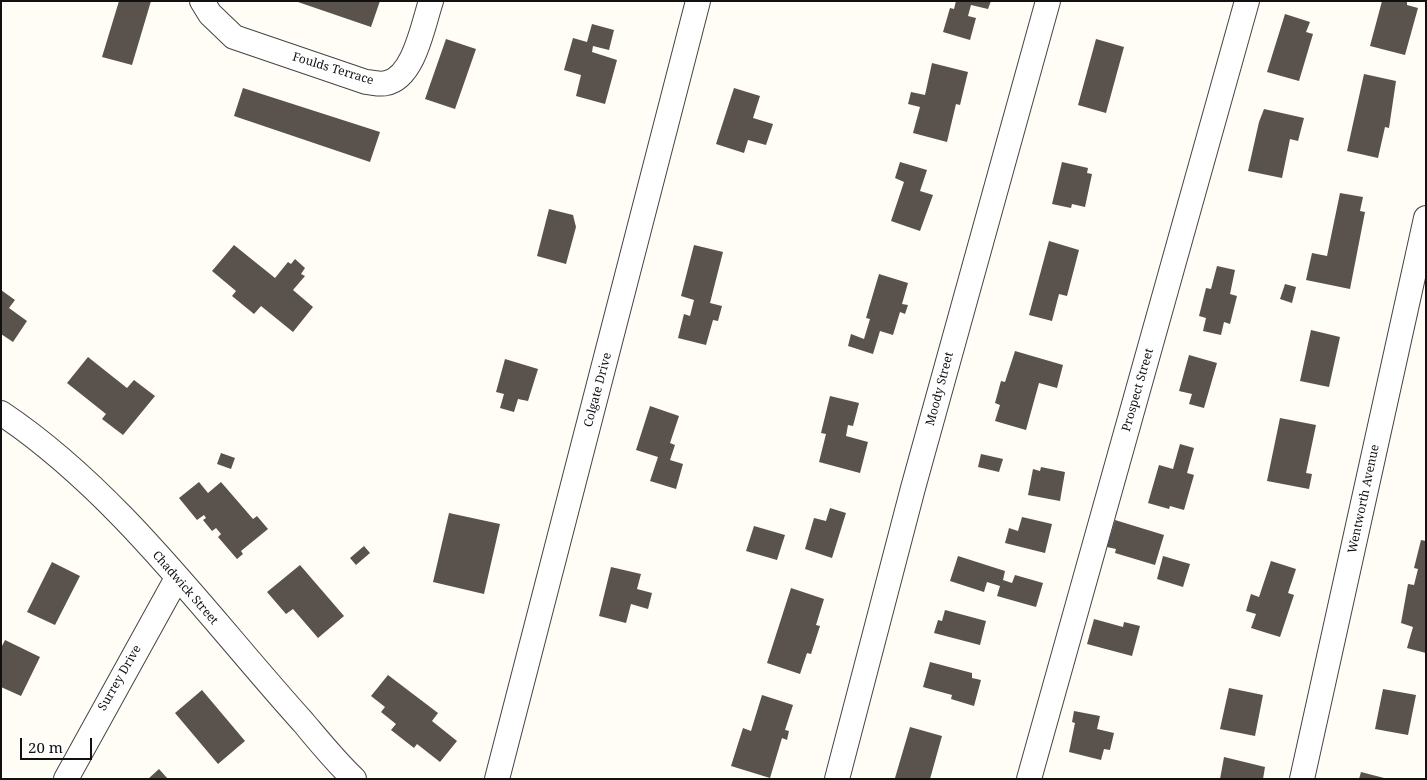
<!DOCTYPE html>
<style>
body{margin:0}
#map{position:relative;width:1427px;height:780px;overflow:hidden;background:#fffdf5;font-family:"Noto Serif",serif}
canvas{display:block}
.frame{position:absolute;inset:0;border:2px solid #111;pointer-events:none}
.scale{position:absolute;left:20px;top:738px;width:72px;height:22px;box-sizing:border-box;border:2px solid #111;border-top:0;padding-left:6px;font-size:15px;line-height:18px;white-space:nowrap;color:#111;-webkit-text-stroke:4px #fff;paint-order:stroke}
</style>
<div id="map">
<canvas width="1427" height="780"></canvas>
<div class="frame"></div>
<div class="scale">20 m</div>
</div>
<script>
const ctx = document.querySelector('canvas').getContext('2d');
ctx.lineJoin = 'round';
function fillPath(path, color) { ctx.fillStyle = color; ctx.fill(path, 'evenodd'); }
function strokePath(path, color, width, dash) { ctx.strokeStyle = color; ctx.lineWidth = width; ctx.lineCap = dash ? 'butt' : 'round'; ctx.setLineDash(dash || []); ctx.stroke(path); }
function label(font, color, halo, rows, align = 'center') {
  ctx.font = font + ' "Noto Serif",serif'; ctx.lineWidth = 5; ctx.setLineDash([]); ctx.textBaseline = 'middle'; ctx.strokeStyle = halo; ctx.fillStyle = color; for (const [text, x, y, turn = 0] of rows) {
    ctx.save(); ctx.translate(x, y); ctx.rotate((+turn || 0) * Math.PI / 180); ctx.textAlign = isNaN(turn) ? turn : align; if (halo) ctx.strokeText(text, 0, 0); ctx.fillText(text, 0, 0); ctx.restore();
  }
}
fillPath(new Path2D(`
 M119,1H151L132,65L102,57Z
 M295,1H380L371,27Z
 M956,1H991L988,9L971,5L968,16L976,18L970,40L943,32L950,8L954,9Z
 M1382,1H1407V5L1418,8L1405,55L1370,46Z
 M1285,14L1310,22L1306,32L1313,34L1299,81L1267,72Z
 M592,24L614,30L609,50L593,46L592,52L617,60L605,104L576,96L581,75L564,70L573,38L587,42Z
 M446,39L476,49L455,109L425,99Z
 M1096,39L1124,47L1106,113L1078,105Z
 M932,63L968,72L960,105L956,104L947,142L913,133L920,107L908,104L911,92L925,95Z
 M1364,74L1396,81L1389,128L1385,127L1378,158L1347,151Z
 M243,88L380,132L370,162L234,116Z
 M734,88L760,96L753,118L773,124L766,145L748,140L744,153L716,144Z
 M1264,109L1304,118L1298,141L1290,139L1282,178L1248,171L1259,122Z
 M900,162L927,170L920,191L933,195L920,231L891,221L904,182L895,178Z
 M1062,162L1088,168L1087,173L1092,174L1085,207L1072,204L1071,208L1052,204Z
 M1340,193L1363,197L1360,211L1365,212L1350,289L1306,280L1312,253L1327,256Z
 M549,209L573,215L576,227L566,264L537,256Z
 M1049,241L1079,250L1067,296L1059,294L1052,321L1029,315Z
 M234,245L275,278L288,262L291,264L295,259L305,268L301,274L305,276L293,290L313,307L293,332L261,306L254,314L232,296L236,291L212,271Z
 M694,245L723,252L710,303L722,306L718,321L713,320L706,345L678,338L684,314L690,316L694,300L681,296Z
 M1217,266L1235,270L1230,294L1237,296L1230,324L1224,322L1221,335L1203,331L1206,318L1199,316L1206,288L1211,289Z
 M879,274L908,283L902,304L908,305L905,314L900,312L893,335L880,331L873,354L848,346L851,334L864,339L870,319L866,318Z
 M1285,284L1296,287L1292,303L1280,299Z
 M1,290L15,300L9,308L27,321L13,342L1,334Z
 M1311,330L1340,337L1329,387L1300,381Z
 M1015,351L1063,365L1057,388L1039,383L1026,430L995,421L1000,405L995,403L1001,381L1005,382Z
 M1189,355L1217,363L1204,408L1189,404L1192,394L1179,391Z
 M88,357L127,388L134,380L155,396L123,435L102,419L106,414L67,383Z
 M505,359L538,369L528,401L518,399L514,412L500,408L504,394L496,392Z
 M830,396L859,403L853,426L848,425L846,436L868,442L860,473L819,462L826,434L821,433Z
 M650,406L679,416L670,443L675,445L670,460L683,464L676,489L650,481L658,457L636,450Z
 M1280,418L1316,425L1306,473L1312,474L1309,489L1267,481Z
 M1180,444L1194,448L1187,473L1194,475L1184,510L1170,506L1169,509L1148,503L1159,465L1173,469Z
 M221,453L235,458L231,469L217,464Z
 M981,454L1003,459L999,472L978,467Z
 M1041,467L1065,472L1060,501L1028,495L1033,469L1040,471Z
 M199,482L208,493L221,482L253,519L257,516L268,529L241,551L243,554L237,559L218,537L221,534L216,528L212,531L203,520L206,518L204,515L197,520L179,498Z
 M830,508L846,513L832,558L805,549L814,518L826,521Z
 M449,513L500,524L484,594L433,582Z
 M1022,517L1052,524L1045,553L1005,543L1009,528L1018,531Z
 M1115,520L1164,535L1155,565L1115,553L1116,549L1107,547Z
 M754,526L785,535L777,560L746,551Z
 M1421,540L1426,541V653L1407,648L1413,627L1401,623L1408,584L1414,585L1418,569L1414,568Z
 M364,546L370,553L356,565L350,558Z
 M958,556L1005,571L1003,580L1012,583L1015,575L1043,583L1036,607L997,596L1000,586L987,582L984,592L950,581Z
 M1163,556L1190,564L1183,587L1157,579Z
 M1271,561L1296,569L1288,593L1294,595L1280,637L1251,628L1256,614L1246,611L1251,594L1259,597Z
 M52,562L80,576L55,625L27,612Z
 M300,565L344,616L318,638L293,609L286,614L267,592Z
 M611,567L641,574L637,589L652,593L648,609L631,604L626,623L599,616Z
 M791,588L824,599L816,625L820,626L811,654L807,653L800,674L767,663Z
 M945,610L986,621L980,645L934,633L938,620L942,621Z
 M1094,619L1123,627L1124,622L1140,626L1132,656L1087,644Z
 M5,640L40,657L21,696L1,687V648Z
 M930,662L972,673V678L981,680L974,706L951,699L952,695L923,687Z
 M388,675L438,713L432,721L457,741L440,762L417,744L414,748L391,730L396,724L381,712L385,707L371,696Z
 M1229,688L1263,695L1255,736L1220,729Z
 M1383,689L1416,695L1408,735L1375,729Z
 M202,690L245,741L218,764L175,713Z
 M762,695L793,705L785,730L789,731L787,740L782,738L770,778L731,766L743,728L751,731Z
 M1074,711L1100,716L1097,729L1114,733L1110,750L1104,749L1101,760L1069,752L1075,723L1072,722Z
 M910,727L942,736L930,779L895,778Z
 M1224,757L1265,767L1263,779H1220Z
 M159,769L168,779H148Z
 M1361,772L1384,778L1383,779H1359Z`), '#5a524d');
const street = new Path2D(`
 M202,1L210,14L234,37L366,82C372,82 380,85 386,83C414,78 423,25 431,1
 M1,413C118,491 209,618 303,722C319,741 335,761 354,779
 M66,779L177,578
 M497,779L698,1
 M837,779L913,488L1048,1
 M1029,779L1247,1
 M1302,779L1426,218`);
strokePath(street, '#444', 26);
strokePath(street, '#fff', 24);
label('12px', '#111', '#fff', [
 ["Foulds Terrace",333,69,17],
 ["Moody Street",940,389,-75],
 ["Colgate Drive",598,390,-75],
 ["Prospect Street",1138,390,-74],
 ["Wentworth Avenue",1364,499,-78],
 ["Chadwick Street",185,588,49],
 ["Surrey Drive",120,678,-60]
]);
</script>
